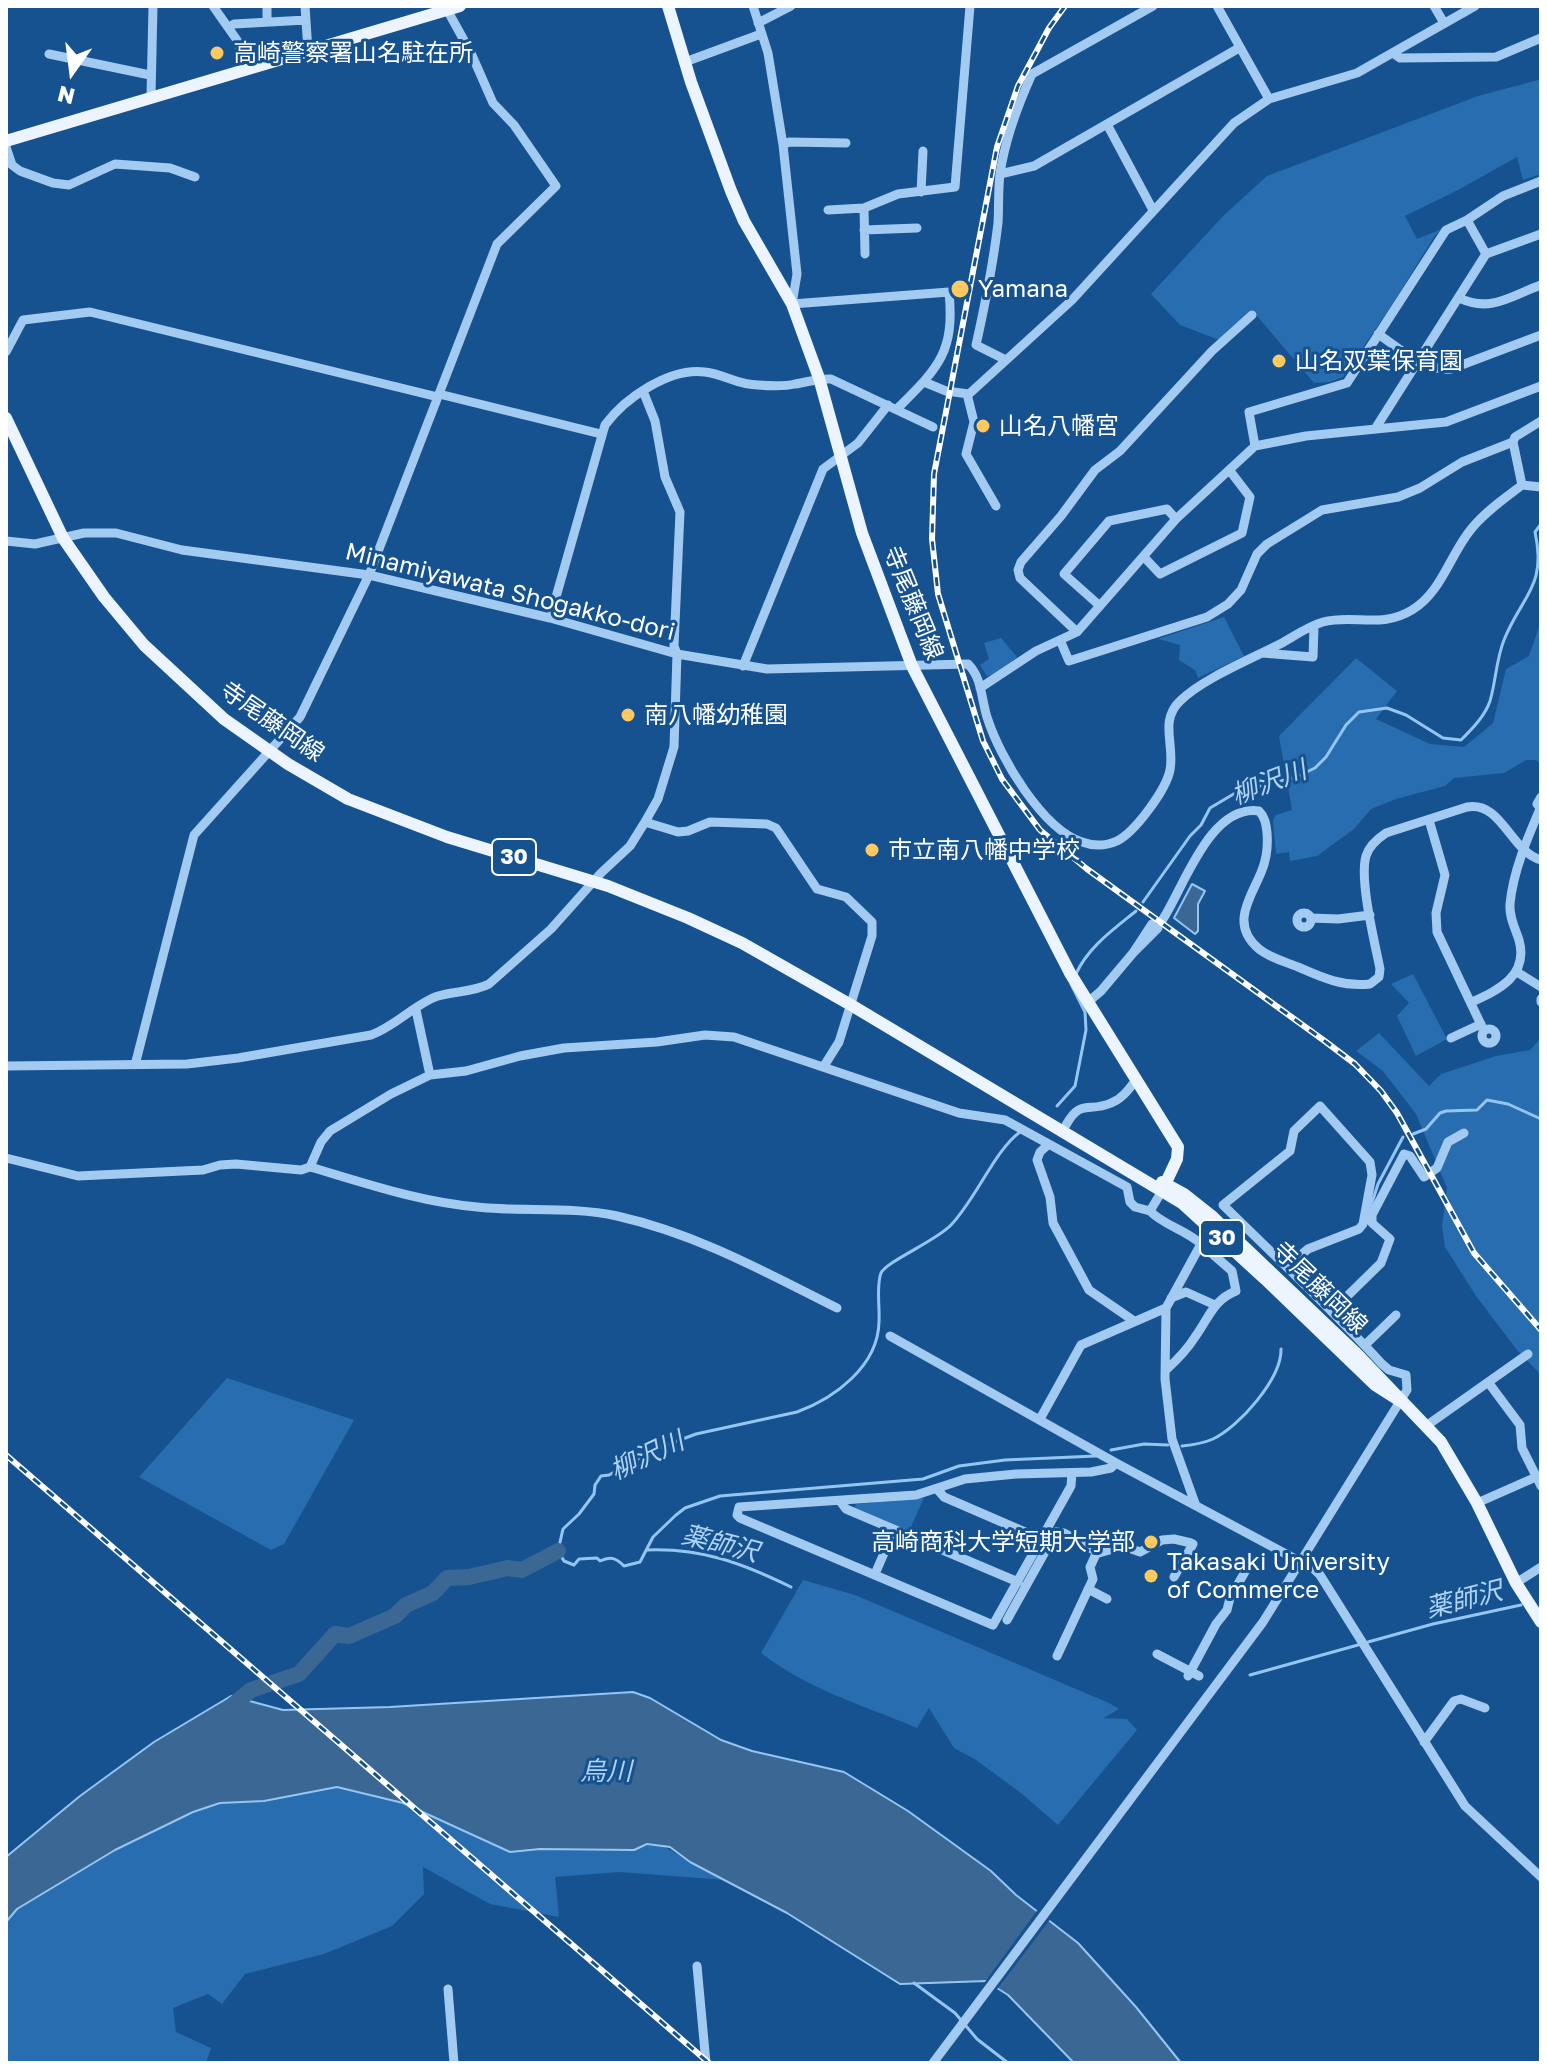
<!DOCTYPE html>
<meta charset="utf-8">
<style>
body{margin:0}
#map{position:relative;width:1547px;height:2069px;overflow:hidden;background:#165290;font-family:"Golos Text",sans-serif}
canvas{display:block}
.frame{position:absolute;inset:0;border:8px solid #fff;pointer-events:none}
.north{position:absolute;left:32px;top:32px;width:80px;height:80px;-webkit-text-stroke:6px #165290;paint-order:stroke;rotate:194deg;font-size:22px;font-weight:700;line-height:32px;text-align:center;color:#fff}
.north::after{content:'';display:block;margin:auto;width:28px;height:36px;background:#fff;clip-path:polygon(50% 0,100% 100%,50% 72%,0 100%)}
</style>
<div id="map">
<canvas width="1547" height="2069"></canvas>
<div class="frame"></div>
<div class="north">N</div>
</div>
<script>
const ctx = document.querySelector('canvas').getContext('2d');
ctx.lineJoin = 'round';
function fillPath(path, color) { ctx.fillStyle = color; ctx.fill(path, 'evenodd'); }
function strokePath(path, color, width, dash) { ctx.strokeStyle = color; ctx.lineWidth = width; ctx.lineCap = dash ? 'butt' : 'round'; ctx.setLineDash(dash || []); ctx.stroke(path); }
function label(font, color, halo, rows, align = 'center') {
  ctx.font = font + ' "Golos Text","Noto Sans JP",sans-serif'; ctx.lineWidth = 6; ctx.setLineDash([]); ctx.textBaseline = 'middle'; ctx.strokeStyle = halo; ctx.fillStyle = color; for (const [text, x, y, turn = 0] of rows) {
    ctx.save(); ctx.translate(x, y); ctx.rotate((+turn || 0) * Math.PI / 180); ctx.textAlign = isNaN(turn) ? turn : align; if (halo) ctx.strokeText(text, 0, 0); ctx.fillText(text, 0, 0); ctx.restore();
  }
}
fillPath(new Path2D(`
 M1538,80L1541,82V174L1523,180L1517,157L1458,190L1405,216L1417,239L1442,229L1434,237L1395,300L1343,377L1330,382L1314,383L1252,310L1219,340L1180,325L1151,294L1224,215L1267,176L1478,96Z
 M1224,617L1244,656L1198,678L1195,670L1179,660L1180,645L1158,639Z
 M1541,621V764L1536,760H1526L1504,773L1454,778L1445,786L1396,799L1371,809L1354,829L1317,856L1290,861L1289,852L1276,854L1273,820L1276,815L1292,810L1279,736L1356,658L1397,691L1376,719L1430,744L1464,747L1493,723L1506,669L1529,656Z
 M1001,638L1017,657L998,674L987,676L980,665L989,659L984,643Z
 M1413,974L1447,1039L1416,1056L1397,1016L1409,1003L1391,984Z
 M1379,1033L1429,1086L1441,1074L1496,1056L1530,1050L1541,1038V1375L1517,1350L1476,1296L1445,1247L1442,1226L1447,1188L1416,1114L1383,1071L1356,1051Z
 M227,1378L354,1420L284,1544L271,1550L139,1477Z
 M924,1498L909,1531L855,1508L856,1504Z
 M803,1580L855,1595L1109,1703L1119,1709L1104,1718L1127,1719L1137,1730L1058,1825L1021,1793L976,1760L954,1748L929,1708L917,1728C863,1705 807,1689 761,1653Z
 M337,1787L403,1803L510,1852L540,1849L634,1850C660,1838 669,1850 691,1863C703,1869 715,1874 726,1880L619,1872L555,1877L559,1917L490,1904L423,1867L424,1894L392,1926L324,1954L245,1974L222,2004L208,1994L173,2008L176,2032L211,2048L206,2063H6V1922L17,1909L115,1850L193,1812L220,1803L264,1801Z`), '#286daf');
const water = new Path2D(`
 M1192,884L1205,891L1198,904V931L1195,934L1174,918Z
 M633,1692L650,1698L721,1740L752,1751L844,1772L908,1811L991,1871L1016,1895L1078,1943L1136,2007L1181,2063H1074L1008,1995L986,1981L900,1984L787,1913L690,1862L670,1847L647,1844L634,1850L540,1849L510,1852L403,1803L337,1787L264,1801L220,1803L193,1812L115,1850L17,1909L6,1922V1857L80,1796L154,1742L231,1696L283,1710L390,1707Z`);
fillPath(water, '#3b6794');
strokePath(water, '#95c6f3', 2);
fillPath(new Path2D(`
 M1039,1908L1052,1917L995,1992L982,1986Z`), '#165290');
strokePath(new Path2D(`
 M1143,902L1190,836L1201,825L1210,808L1237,792L1296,777L1315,768L1326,757L1346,725L1359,712L1387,708L1406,715L1443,738L1461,740C1472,729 1485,716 1490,701C1496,681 1496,660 1504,640C1522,595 1547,587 1535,532L1541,524
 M1076,974C1088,947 1114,929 1136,911
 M1057,1106L1075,1086L1086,1030L1085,1012L1071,984
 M1020,1132C995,1150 976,1199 951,1225C936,1241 887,1261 881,1273C876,1286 880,1308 879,1322C878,1366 835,1398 797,1412L696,1434L656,1449L609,1475L601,1476L595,1485L594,1494L579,1514L563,1529L558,1551L564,1561L574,1565L579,1559L597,1558L600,1561C611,1556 616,1558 624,1566L640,1562L653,1537L676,1515L685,1508L720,1496L923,1479L959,1466L1005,1460L1096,1456
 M1413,1134L1426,1129L1440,1113L1446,1111L1477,1110L1487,1100L1508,1104L1541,1119
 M1371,1206L1378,1184L1403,1137
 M1182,1446C1192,1445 1204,1443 1213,1439C1239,1427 1282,1378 1281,1349
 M1111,1450L1144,1444L1168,1445
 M647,1550C702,1548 742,1563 791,1587
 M1368,1642L1433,1624L1521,1605
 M1250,1675L1358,1645
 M914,1983L955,2013L977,2039L1008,2063`), '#95c6f3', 3);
strokePath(new Path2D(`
 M226,1711L251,1690L299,1674L335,1634L349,1636L395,1616L406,1605L433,1593L447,1578L469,1577L508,1568L522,1570L558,1551`), '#3b6794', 16);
strokePath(new Path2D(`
 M213,6L239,43L244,70
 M267,6V22
 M305,6L308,51
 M753,6L768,53L783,145L797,274L792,304L949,292C955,353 938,368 897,409
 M1217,6L1269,99
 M1434,6L1444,23
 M758,23L791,6
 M229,27L234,24L306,20
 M1393,53L1400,58L1496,57L1541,38
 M49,54L150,75
 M685,62L761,34
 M151,96L153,6
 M1108,126L1153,210
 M783,145L789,142L846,143
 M6,147L12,165L20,171L53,183L69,185L115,164L170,168L195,177
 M1000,174L1034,166L1239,48
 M921,192L923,151
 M864,208L865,254
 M828,210L864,208L898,194L955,187L970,6
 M1467,220L1486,254
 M864,230L917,228
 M1459,298C1491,313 1510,296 1541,285
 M1378,334C1399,348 1425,372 1451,369L1541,335
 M6,352L23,320L90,312L438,397
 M1004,359L976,345C985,305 993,265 998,223C999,207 998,190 1000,174C1005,139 1018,105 1032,74L1153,6
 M924,382L946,391L969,394L1072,300L1234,123L1269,99L1357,73L1475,6
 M439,394L601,434
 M967,394L974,422L966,454L996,506
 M1375,429L1486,254L1541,234
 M1513,442L1515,437L1541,421
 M1255,446L1249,412L1347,383L1446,230L1467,220L1503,196L1541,181
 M1522,485L1541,487
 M6,541L35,544L84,533H116L182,550L369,575L550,618L677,654L767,669L968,664C983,679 981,701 988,720C1000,757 1042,829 1082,842C1093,846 1106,846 1117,841C1135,832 1166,790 1170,770C1175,745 1159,721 1180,701C1202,679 1251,659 1280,644C1293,637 1308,626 1323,622C1354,614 1381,629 1412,610C1442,592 1450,554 1472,528C1486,511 1505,498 1522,485L1513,442L1462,462L1420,488L1398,497L1322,510L1267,544L1257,554L1241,590L1228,604L1207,617L1069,661L1060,640
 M1144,557L1160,574L1242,533L1250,497L1230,471
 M1100,606L1064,574L1109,521L1167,509L1176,519
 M550,618L605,425C625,398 670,367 705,372C724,374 737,385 758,385C770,386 783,387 795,384C809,382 818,378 831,379L933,427
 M1077,632L1020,578L1018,570L1021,562L1061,516L1095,470L1120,451L1212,351L1252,315
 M1262,653L1313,657L1314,627
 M743,666L823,469L858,443L888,405
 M980,688L1036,651L1077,632L1176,519L1255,446L1306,436L1446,422L1541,386
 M1541,797L1537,804L1541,809
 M1429,820L1445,875L1436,913L1437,932L1484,1031
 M645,822L678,832L688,831L710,822L767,824L776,828L817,889L846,897L872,922V936L839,1042L824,1066
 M1297 920a7 7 0 1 1 14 0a7 7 0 1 1-14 0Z
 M1311,918L1338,919L1370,915
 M1163,919C1184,887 1210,804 1259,811C1265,817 1266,824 1267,833C1268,846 1267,858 1262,870C1253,895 1228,923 1259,949C1270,958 1286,962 1298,967C1323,978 1343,987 1370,984L1379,977L1380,969C1375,943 1359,880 1366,856C1369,846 1377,839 1386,833L1467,807C1502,801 1510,851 1541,860
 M1152,924L1133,953L1158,928
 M1517,972L1541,987
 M1541,999V1002
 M1088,1002L1101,991L1133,953
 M1472,1002C1498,990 1529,976 1519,940C1515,928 1509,917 1510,904C1513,872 1527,839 1540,809
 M416,1010L430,1075
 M1482 1036a7 7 0 1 1 14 0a7 7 0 1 1-14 0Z
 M1451,1038L1481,1024
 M135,1065L194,835L300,717L369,575L497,244L556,186L514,125L493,103L471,53L445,6
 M6,1066L187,1064L238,1058L371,1035C396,1026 416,1003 438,996C455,991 474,992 489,984L551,929L601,873L630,846L645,822L658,799L674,747L677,654L674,646L680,512L665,477L655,421L643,391
 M1066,1125C1081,1098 1089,1113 1111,1103C1122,1099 1129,1089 1136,1080
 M1049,1144L1040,1152L1037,1160L1050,1197L1053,1223L1089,1290L1134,1321
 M6,1158L78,1176L203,1170L220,1165L236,1164L301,1170L310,1167C365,1183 419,1202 477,1207C523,1212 571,1206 617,1216C697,1234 765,1272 837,1308
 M310,1167L321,1142L330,1131L391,1094L430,1075L466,1071L520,1056L564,1048L657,1042L705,1035L734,1037L959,1113L1005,1120L1127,1187L1130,1202L1135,1207L1150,1211L1162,1191
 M1150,1211C1163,1225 1186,1230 1201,1244L1166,1308L1165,1379L1172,1439L1196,1506
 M1171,1298L1186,1292L1215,1305
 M1332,1311L1381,1263L1390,1239L1372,1223V1215L1404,1154L1410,1156L1424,1177L1437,1168L1448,1142L1464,1133
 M890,1336L1116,1463L1314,1569L1320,1575L1465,1806L1541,1877
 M1365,1345L1396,1315
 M1166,1370C1177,1360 1187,1350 1195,1337C1209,1318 1213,1300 1236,1291L1232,1271L1201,1244
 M1488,1382L1520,1425L1522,1448L1541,1486
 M1040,1419L1081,1345L1166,1308
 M1426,1426L1528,1354
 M1072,1473L1071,1486L993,1625L740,1518L737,1515L739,1507L916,1495L965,1479L1016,1474L1091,1472L1111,1468L1116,1463
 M937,1489L944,1497L1041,1539
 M840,1501L846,1509L1018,1582
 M1477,1503L1536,1477
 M875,1574L894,1530
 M1516,1583L1541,1567
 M1088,1589L1107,1599
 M1007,1620L1056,1532L1064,1533L1099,1553L1123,1546L1140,1552L1162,1540L1174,1539L1191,1543L1193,1544L1174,1577
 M1157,1654L1199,1676
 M1057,1656L1093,1579L1090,1567L1097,1552
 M1188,1676L1216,1624L1227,1610L1230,1598L1246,1570
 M1424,1742L1454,1701L1461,1699L1485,1708
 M697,1966L706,2063
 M448,1989L454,2063
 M933,2063L1263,1622L1407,1390L1406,1375L1389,1370L1382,1364C1332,1309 1277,1258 1223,1205L1290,1151L1294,1131L1320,1106L1370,1162L1372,1175L1363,1224L1359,1229L1308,1249L1287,1267`), '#a3caf0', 9);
strokePath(new Path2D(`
 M668,6L691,82L731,191L744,221L792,304L819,378L862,533L912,666L1070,973L1178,1147L1177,1159L1162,1191
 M6,141L460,6
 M6,418L63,538L104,597L144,645L224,719L288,764L348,799L447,837L608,886L688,918L742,943L851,1005L1182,1203L1265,1279L1375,1385L1400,1401
 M1162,1182L1184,1194L1213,1217L1355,1352L1441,1442L1477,1503L1516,1583L1541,1622`), '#ecf5ff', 12);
const rail = new Path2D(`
 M1065,6L1049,28L1018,86L997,147L934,474L932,539L938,594L983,741L1002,779L1040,830L1087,869L1326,1042L1355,1064L1381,1091L1397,1113L1474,1253L1541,1330
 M6,1455L709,2063`);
strokePath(rail, '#fff', 6);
strokePath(rail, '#165290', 3, [9]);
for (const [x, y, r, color] of [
 [217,53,8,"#ffc962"],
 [960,289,10,"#ffc962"],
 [1279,361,8,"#ffc962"],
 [983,426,8,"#ffc962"],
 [628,715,8,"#ffc962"],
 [872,850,8,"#ffc962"],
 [1151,1542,8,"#ffc962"],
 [1151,1576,8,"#ffc962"]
]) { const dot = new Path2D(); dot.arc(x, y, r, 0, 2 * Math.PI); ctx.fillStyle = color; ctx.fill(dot); strokePath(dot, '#165290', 3); }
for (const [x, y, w] of [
 [514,857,44],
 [1222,1238,44]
]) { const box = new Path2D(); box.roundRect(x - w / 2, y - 18, w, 36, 6); ctx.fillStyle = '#165290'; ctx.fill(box); strokePath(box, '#fff', 2); }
label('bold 22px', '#fff', null, [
 ["30",514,857],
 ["30",1222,1238]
]);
label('24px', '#fff', '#165290', [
 ["高崎警察署山名駐在所",233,53],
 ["Yamana",978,289],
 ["山名双葉保育園",1295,361],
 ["山名八幡宮",999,426],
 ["南八幡幼稚園",644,715],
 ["市立南八幡中学校",888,850],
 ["高崎商科大学短期大学部",1135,1542,"right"],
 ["Takasaki University",1167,1562],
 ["of Commerce",1167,1590]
], 'left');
label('24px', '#fff', '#165290', [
 ["Minamiyawata Shogakko-dori",510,592,14],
 ["寺尾藤岡線",913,603,68],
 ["寺尾藤岡線",272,722,35],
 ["寺尾藤岡線",1320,1288,44]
]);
label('italic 26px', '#afd4f7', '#165290', [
 ["柳沢川",1269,783,-21],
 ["柳沢川",647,1456,-25],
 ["薬師沢",720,1544,14],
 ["薬師沢",1464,1600,-14],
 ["烏川",606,1772]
]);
</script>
